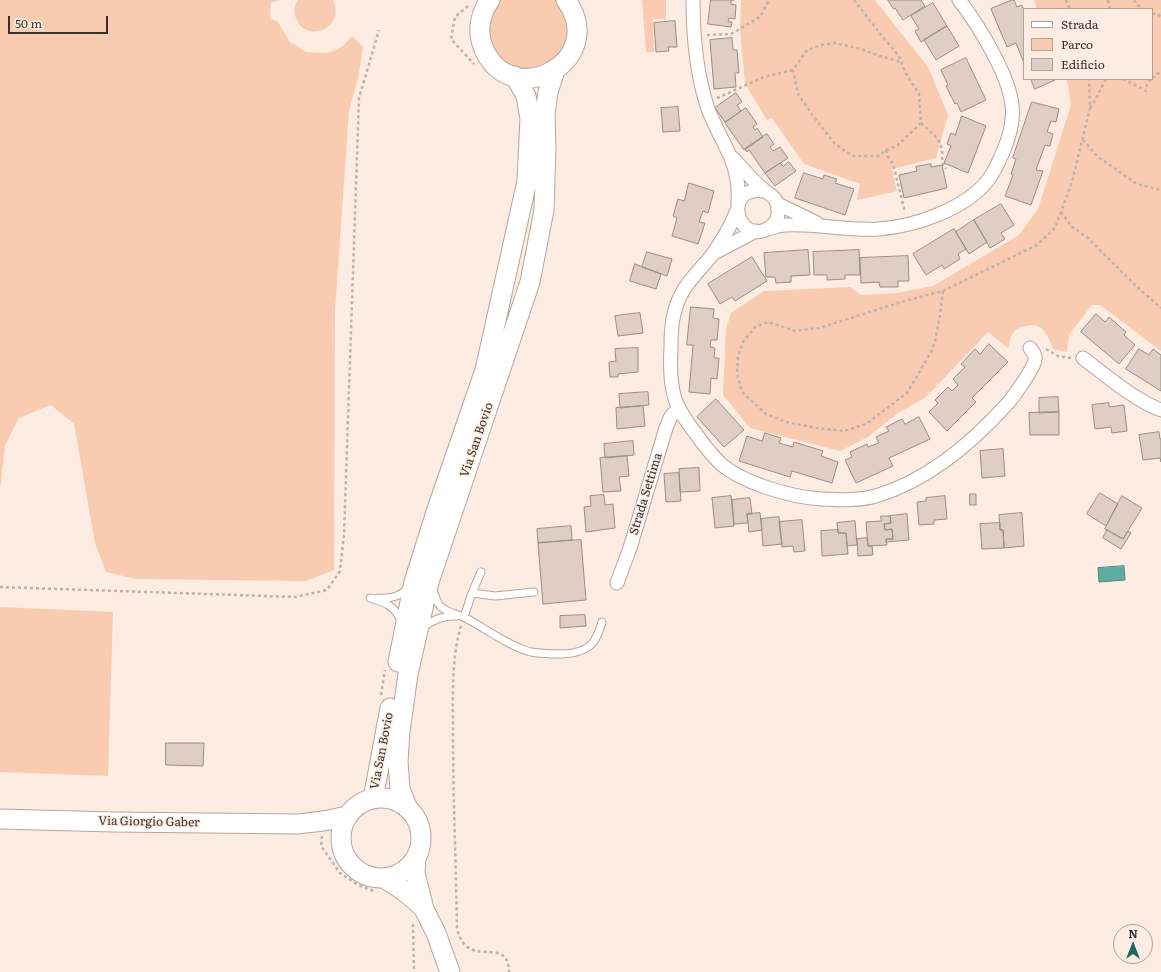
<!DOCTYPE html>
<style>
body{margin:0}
#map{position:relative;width:1161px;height:972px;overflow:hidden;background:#fcece2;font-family:Literata,serif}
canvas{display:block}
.legend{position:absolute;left:1023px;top:8px;width:130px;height:72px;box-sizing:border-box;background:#fcece2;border:1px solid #aea29a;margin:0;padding:5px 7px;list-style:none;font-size:12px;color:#38322f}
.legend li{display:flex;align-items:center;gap:8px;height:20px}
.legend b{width:20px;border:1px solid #aea29a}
.north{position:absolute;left:1113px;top:924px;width:40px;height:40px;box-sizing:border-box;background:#fcece2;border:1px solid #aea29a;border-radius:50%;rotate:0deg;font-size:11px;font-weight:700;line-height:16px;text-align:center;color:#38322f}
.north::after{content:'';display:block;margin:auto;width:14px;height:18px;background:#1e6860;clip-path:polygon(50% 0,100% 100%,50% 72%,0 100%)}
.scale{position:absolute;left:8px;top:16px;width:100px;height:18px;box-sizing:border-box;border:2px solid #38322f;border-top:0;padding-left:5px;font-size:12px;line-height:14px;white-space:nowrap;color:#38322f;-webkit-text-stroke:3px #fcece2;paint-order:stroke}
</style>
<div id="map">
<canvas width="1161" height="972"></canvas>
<ul class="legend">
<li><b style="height:5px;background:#fff"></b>Strada</li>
<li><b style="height:11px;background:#f9ccb1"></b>Parco</li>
<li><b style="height:11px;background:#decec4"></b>Edificio</li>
</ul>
<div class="north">N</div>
<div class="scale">50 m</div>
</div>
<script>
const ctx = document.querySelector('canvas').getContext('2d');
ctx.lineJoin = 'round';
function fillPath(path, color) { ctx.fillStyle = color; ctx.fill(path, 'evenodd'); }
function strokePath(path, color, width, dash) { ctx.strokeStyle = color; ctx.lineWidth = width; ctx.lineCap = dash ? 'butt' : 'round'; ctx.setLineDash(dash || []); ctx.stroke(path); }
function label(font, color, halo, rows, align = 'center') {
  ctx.font = font + ' Literata,serif'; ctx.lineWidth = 3; ctx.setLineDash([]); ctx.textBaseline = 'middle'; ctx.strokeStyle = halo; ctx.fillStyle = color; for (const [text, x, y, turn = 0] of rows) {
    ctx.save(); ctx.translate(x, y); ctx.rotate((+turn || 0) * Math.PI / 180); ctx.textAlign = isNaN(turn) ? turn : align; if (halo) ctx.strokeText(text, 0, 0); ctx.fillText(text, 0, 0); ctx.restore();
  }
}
fillPath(new Path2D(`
 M0,0H280L271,3L270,18L278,22L290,42L306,52L328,53L343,46L352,36L363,47L358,79L349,110L335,311L334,570L306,581L136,579L106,572L95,543L74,424L51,405L19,418L5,445L0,490Z
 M298,0H333C347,28 305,45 296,18C293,12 294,6 298,0Z
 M500,0H557L569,24L565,50L545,68L518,70L506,64L489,43V16L496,4Z
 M642,0H666V19H653L654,52H646Z
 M741,0H875L928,67L948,115L936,158L892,169L897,191L858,200L857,199L860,184L804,164L772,118L767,120L745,84L740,29Z
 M1034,0H1161V351L1100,305H1092L1069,335L1067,352L1053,349C1049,337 1042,321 1026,326C1021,327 1016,328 1013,333C1010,337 1010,343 1008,348L988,332L926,397L898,413L868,437L840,451L750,428L723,395L726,329L731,313L764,291L850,287L861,295L897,293L933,286L1019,235L1038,209L1071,105L1068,84L1066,79H1152V9H1037Z
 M0,607L113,612L108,776L0,772Z`), '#f9ccb1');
const water = new Path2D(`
 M1124,566L1125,580L1099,582L1098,568Z`);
fillPath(water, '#5dada3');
strokePath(water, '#528880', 1);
const building = new Path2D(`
 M711,0H734H731V4L736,5L735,19L729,18L728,22H732L731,27L708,24Z
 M888,0H921L925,6L903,20L895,8L894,9Z
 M1012,0H1014L1017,7L1022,5L1024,10V63L1016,43L1007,47L991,9Z
 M933,3L947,26L921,42L915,31L919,29L911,16Z
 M675,21L677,47H668L669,51L656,52L654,23Z
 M947,26L959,46L936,60L924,40Z
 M732,38L733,50H737L739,73H735L736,87L714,89L710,40Z
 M966,58L986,100L961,112L957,103L955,104L946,86L948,85L941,70Z
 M1031,79H1055V80L1035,89Z
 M736,93L742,102L737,105L741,111L725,122L715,108Z
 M1032,102L1059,109L1056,122L1051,121L1047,132L1053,134L1050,146L1045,145L1036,170L1043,171L1031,205L1005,196L1013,175L1011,174L1016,159L1013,158Z
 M678,107L680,131L663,132L661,108Z
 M746,108L757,124L753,127L755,130L757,128L763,137L744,150L725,123Z
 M962,116L986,126L968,173L944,163L951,146L947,144L951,133L955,135Z
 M767,134L774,144L770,147L773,151L780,147L788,158L765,173L749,150L747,152L745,149Z
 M789,162L796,171L775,186L765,173L780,163L783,166Z
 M931,164V167L942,165L947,188L904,198L899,175L917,171L916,167Z
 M804,173L823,179L824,175L837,179L835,183L854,189L845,215L795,198Z
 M689,183L714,191L708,213L703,211L699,222L705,223L698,244L672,236L677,218L673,216L678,199L684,201Z
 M1001,204L1014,225L1001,233L1005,239L990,248L974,220Z
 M974,220L987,242L969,254L956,232Z
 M954,229L966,249L958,254L960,259L944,269L942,265L926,275L913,254Z
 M808,250L810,275L791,276V282L776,283L775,277H766L764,253Z
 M859,250L860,275H845V279L827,280V275H814L813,252Z
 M647,252L672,259L667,276L642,267Z
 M908,256L909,281H898V287H880L879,282L861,283L860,258Z
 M752,257L767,281L735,301L732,297L720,304L708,284Z
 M635,264L661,274L656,289L630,281Z
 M691,307L714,309L713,318L719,319L717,340H711L710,347L715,348L714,358H719L717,379L711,378L710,394L689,392L693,345H687Z
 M640,313L643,333L618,336L615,316Z
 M1096,314L1105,322L1109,317L1126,332L1124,335L1135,345L1119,364L1081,332Z
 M989,344L1008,362L972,398L976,402L947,431L929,412L938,403L935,400L948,387L952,391L958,385L953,379L965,367L961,364L975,349L980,354Z
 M638,348V372L618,374V377H610L609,362L616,361L615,349Z
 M1139,349L1149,355L1153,349L1161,355V391L1126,369Z
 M648,392L649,405L620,408L619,394Z
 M1058,397L1059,412L1039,413V398Z
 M716,399L744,430L724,447L697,417Z
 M1109,403V407L1124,405L1127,431L1112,433L1111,427L1095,429L1092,405Z
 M643,406L645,426L617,429L616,408Z
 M1059,412V435H1030L1029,413Z
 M919,417L930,439L889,458L893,466L856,483L845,460L852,457L850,452L867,444L868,447L879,443L876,437L889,431L886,427L902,419L905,424Z
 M1159,432L1160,439H1161V462L1160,458L1143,460L1139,435Z
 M765,433L781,438L779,443L793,447L794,442L823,451L821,456L838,462L832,483L792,471L790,477L739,461L747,436L762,441Z
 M633,441L634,455L605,458L604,444Z
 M1003,449L1005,476L982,478L980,451Z
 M627,456L629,476L619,477L621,491L603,492L600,458Z
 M699,468L700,491L680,492L679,469Z
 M679,473L681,501L666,502L664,474Z
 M1100,493L1118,504L1106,526L1087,514Z
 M970,494H976V505H970Z
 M604,495L605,505L613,504L615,528L586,532L584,507L591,506L590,496Z
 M731,496L734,526L715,528L712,498Z
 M945,496L947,519L934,520V524L919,525L917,502L926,501V498Z
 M1122,496L1142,508L1123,539L1105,529Z
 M750,498L752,514H747L748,523L734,524L732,500Z
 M760,513L762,530L749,532L747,514Z
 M1022,513L1024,546L1004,548L1003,530H1000L999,515Z
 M907,514L909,540L886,542V539H893L892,529L885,530L884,524L891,523L890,516Z
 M881,516H890L891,523L884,524L885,530L892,529L893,539H886L887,545L868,546L866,522L881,521Z
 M779,517L782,544L763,546L761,519Z
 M802,520L805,551L794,552L793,546L782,547L779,522Z
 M855,521L857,545L847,546L846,533H838L837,523Z
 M1000,523V530H1003L1004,548L982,549L980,524Z
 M571,526L572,540L538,543L537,529Z
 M838,530V533H846L848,554L822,556L821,531Z
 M1107,530L1123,539L1128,531L1131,533L1121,549L1103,538Z
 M867,538L868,546H872L873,555L858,556L857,539Z
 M581,540L586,600L543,604L538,543Z
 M585,615L586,626L560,628V616Z
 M166,743H204L203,766L166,765Z`);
fillPath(building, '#decec4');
strokePath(building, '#9b8c84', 1);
const lane = new Path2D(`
 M432,588C435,594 436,602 441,607C450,614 462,615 471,621C489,631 511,647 531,652C542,654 553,654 564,654C589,652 596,644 602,622
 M472,593L495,596L534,592
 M370,598C385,602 395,606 401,621
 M378,598C390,599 400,597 408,588
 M464,617L472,593L481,572
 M421,628C433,621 442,615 456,616`);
const street = new Path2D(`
 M693,0C693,37 696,73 708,109C714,125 723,140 730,156C737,171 739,187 738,203
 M733,158C743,169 752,180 763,189C767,193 771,194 775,199C777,202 778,206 778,210C779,217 775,224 769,228C737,247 721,185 764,191
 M778,204L817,223
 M737,210C731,226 722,241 712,255C696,275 680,287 674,314C671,325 671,337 671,348C670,365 670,383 675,399C679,412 688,423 696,434C703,444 711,454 720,463C742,483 791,497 821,499C840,500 860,501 879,495C930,479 973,442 1008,403C1014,396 1034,368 1035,360C1036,355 1033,352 1030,348
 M767,229C773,228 779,225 785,225C816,223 847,231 879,229C916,226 966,209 989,179C995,171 999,161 1003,152C1009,138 1014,120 1012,105C1009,75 978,24 959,0
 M714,253L756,231
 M1083,358C1105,375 1136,401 1161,410
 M617,583L630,548L666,428L671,416L679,408`);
const secondary = new Path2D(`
 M490,0C481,12 477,29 482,44C506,115 611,63 566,0
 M398,662L414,582L437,509L485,370L527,181L530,118L526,96L515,76
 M341 838a40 40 0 1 1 80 0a40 40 0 1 1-80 0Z
 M373,799L390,708
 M408,809L400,789L398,762L400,731L408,674L429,582L530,282L544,210L546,148L545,114L548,92L555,70
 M0,819L114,822L297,824C315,822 332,821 349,815
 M416,857L415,873L424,909L436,933L450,972
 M384,878C399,887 412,896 424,909`);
strokePath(lane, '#b5a69d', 9);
strokePath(street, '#b5a69d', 15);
strokePath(secondary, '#b5a69d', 21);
strokePath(new Path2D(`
 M854,0L882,36L899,56L905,72L919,94L921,123L897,146L886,150L879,156H853L835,144L813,116L798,94L793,70L807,50L822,45L835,43L861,49L877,55L901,62
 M1066,0L1070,9
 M1108,0L1110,9
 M1134,0L1137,5L1144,9
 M468,6L455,17L451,39L474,64
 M1152,13L1161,16
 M707,35L731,34L760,17L769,0
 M1152,78L1157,74L1161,72
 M1123,79L1146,91L1147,84L1151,79
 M717,98L764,77L793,70
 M1090,108C1097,99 1100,89 1106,79
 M921,123C936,137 944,140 942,163L946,169
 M1083,140L1098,157L1137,184L1161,190
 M886,150L888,157L893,164L905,212
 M1061,212L1072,227L1088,238L1137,287L1161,308
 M943,291L940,315L935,341L931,352L907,393L866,424L844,431L817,428L786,422L766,414L742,392L737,374L738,356L743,342L755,327L768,322L795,331L819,328L908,300L943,291L1037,245L1055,228L1072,182L1090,108L1089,79
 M1046,349L1058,356L1071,358
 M0,587L295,597L327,590L340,571L344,535L359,98L379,30
 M461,626C451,660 453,697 453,732C453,798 456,864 457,929C468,972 508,933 509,972
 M381,695L385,670
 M322,836L321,846L340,873L358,885L374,891
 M413,924L414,972`), '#bdb1a9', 2.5, [3, 3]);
strokePath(lane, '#fff', 7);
strokePath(street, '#fff', 13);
strokePath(secondary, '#fff', 19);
label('12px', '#38322f', '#fcece2', [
 ["Via San Bovio",477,440,-71],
 ["Strada Settima",646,494,-73],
 ["Via San Bovio",382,751,-79],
 ["Via Giorgio Gaber",149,822,1]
]);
</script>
